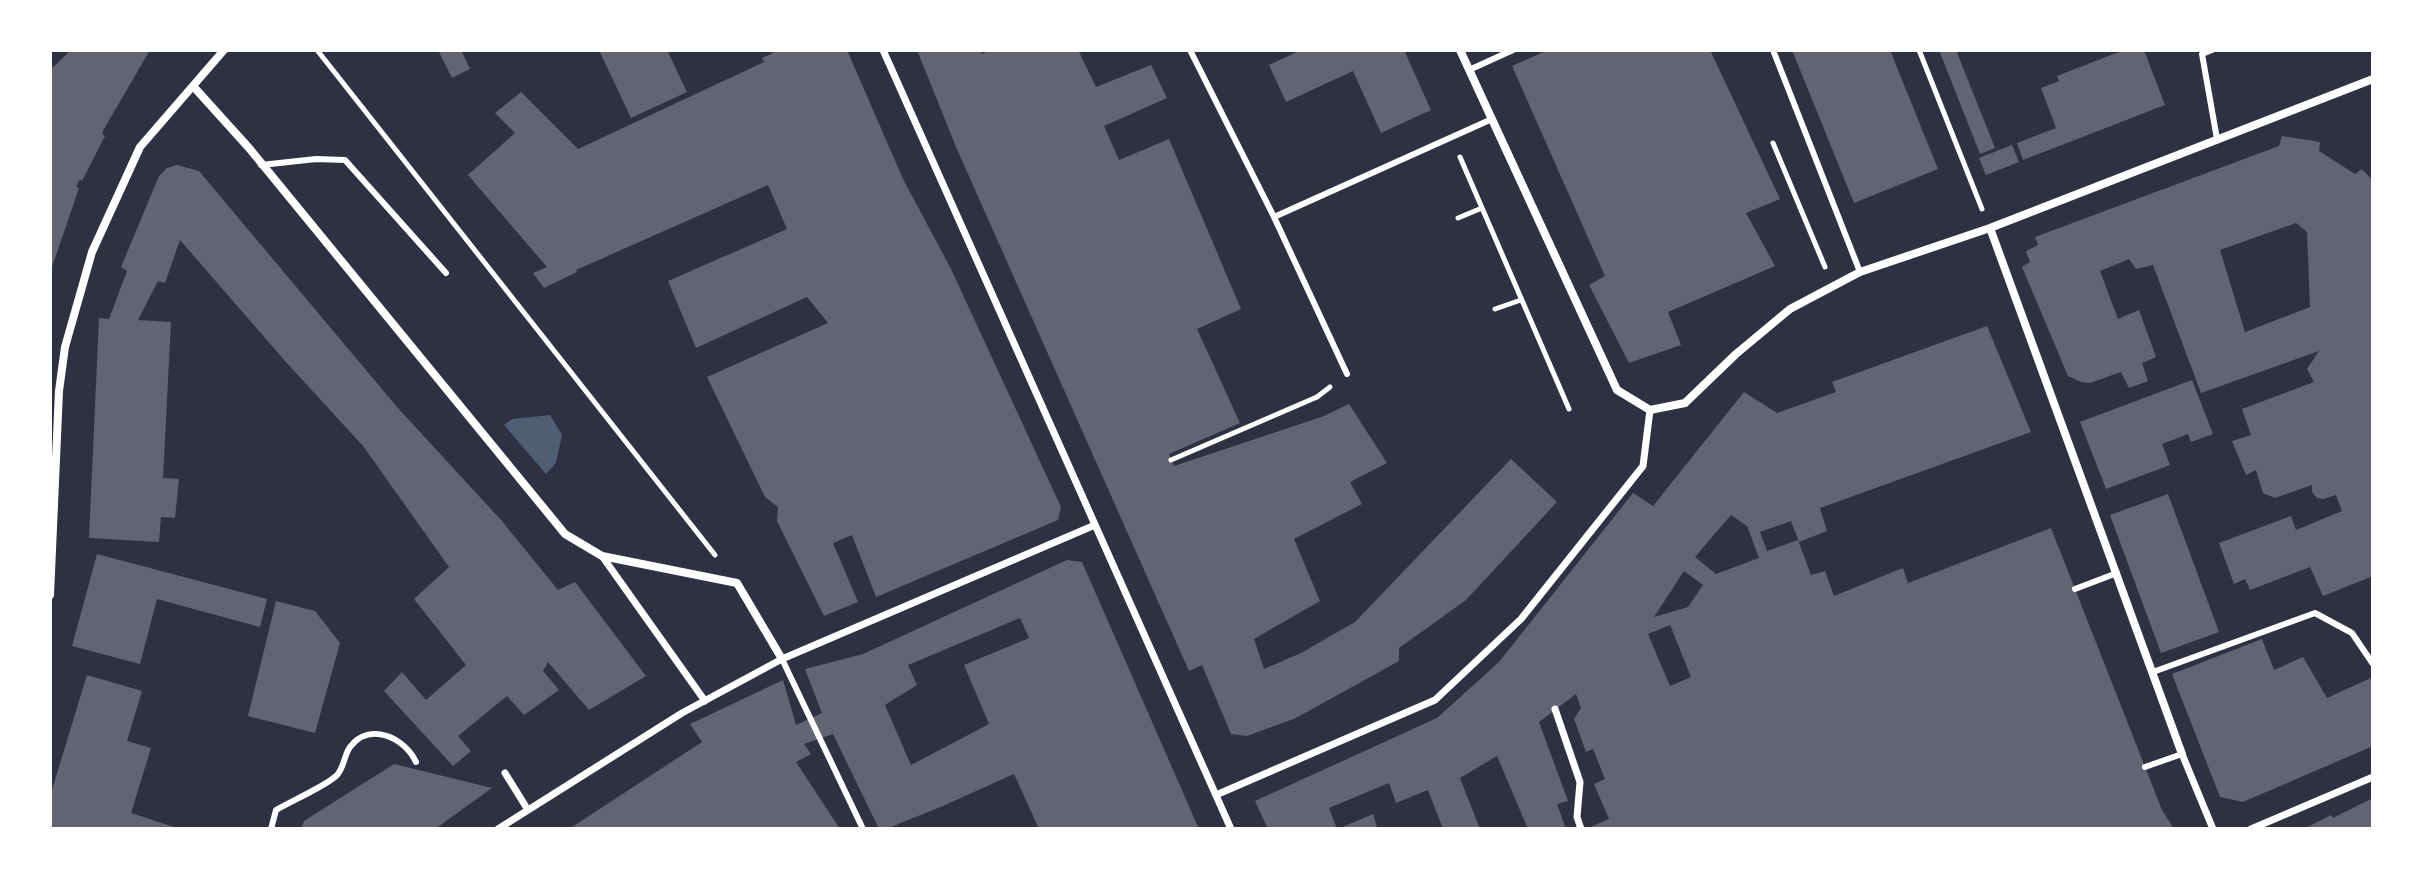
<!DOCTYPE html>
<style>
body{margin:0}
#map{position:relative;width:2423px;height:879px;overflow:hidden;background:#2d3142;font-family:"Space Grotesk",sans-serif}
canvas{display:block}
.frame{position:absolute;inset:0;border:52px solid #fff;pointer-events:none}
</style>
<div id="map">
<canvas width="2423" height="879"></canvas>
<div class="frame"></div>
</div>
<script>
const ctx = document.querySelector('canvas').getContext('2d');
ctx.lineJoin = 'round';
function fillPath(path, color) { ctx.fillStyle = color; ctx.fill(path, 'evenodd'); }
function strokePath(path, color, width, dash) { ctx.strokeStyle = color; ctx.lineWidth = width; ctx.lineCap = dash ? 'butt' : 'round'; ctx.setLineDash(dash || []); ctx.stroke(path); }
fillPath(new Path2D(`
 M550,415L562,435L556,463L546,474L504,425L512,419Z`), '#4f5d75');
fillPath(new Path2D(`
 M71,50H150L104,129L102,134L105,136L82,181L80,179L76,187L79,188L51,270L50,70Z
 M438,50H461L470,69L452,78Z
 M599,50H667L687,92L631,118Z
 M771,50H847L903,179L951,269L1061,507L1058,520L876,597L852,535L833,543L858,602L824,616L777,521L778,507L765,497L707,377L828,323L807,297L696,348L668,281L787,229L768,185L576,270L577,272L544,288L533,273L547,267L468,175L515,133L495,113L521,92L578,149L764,62L762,58L773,53Z
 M917,50H980L982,54L990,50H1078L1096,87L1151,65L1167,98L1104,126L1119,160L1169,139L1241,309L1197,329L1240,423L1169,454L1174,466L1324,416L1349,404L1387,463L1350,482L1362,504L1294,539L1320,601L1254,639L1264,669L1301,653L1355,622L1511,459L1557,502L1466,600L1399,648V661L1296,718L1247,736L1231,734L1202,665L1189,671L956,147Z
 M1301,50H1404L1431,110L1381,133L1353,71L1286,102L1269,65Z
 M1548,50H1710L1780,199L1746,213L1775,266L1668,312L1681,345L1629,363L1589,285L1605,276L1512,66Z
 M1792,50H1890L1938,169L1854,203Z
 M1939,50H1956L1995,148L1980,154Z
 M2124,50H2144L2165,105L2023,160L2017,143L2056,128L2041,88L2059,81L2057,76Z
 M2282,136L2320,142L2319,151L2355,174L2362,169L2373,181V576L2323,596L2310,567L2250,590L2245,579L2234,584L2219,543L2291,516L2296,530L2342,511L2336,495L2324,499L2317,498L2312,492V485L2275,498L2263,493L2256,470L2246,475L2232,441L2251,435L2242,409L2314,382L2307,369L2319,351L2201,393L2153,265L2136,269L2129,259L2100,271L2118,319L2139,310L2156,357L2142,363L2148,381L2129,388L2121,372L2090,383L2081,382L2068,376L2022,267L2030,262L2026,251L2038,245L2035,237L2279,146ZM2296,223L2307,232L2310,307L2245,332L2220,250Z
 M2012,145L2019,162L1986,175L1979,158Z
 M177,165L199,171L397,407L501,520L558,590L575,582L646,676L589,710L548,662L543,671L559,690L524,715L507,696L458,736L471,751L453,766L384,691L402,672L426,700L466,665L414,599L449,567L363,446L285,361L180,240L165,283L158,281L138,320L171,322L163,478L179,479L175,518L161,517L159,542L89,538L99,318L109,319L127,271L121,267L159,176L167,168Z
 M1987,326L2031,432L1820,508L1827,531L1799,542L1791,521L1760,532L1767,551L1798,540L1811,575L1825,571L1834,596L1903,568L1908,583L2051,528L2162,810L2174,829H1586L1609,819L1594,784L1605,779L1593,749L1586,752L1574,719L1581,708L1576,694L1539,722L1568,801L1557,804L1566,829H1528L1497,756L1460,778L1480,829H1443L1428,790L1396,803L1389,783L1329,808L1337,829H1268L1255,801L1437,718L1499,662L1633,493L1653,506L1744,392L1777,413L1836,392L1832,382ZM1731,515L1747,526L1759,558L1716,574L1695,557ZM1684,571L1703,585L1688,607L1654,617ZM1670,625L1691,677L1670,686L1648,634Z
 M2192,380L2213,434L2191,442L2188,434L2162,444L2170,465L2106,489L2080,422Z
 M2168,494L2219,632L2161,653L2110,515Z
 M97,554L267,599L260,627L157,599L140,664L72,646Z
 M1067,560L1082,562L1199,829H1039L1014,774L943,806L886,829H879L833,734L804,744L811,754L796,762L840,829H569L702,742L690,724L783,680L796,725L822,713L805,669L863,654ZM1020,618L1029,638L964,665L989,724L911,765L885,705L917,685L908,665Z
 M276,601L315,611L340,643L315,733L248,716Z
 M2262,639L2274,670L2303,657L2327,698L2373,677V746L2243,802L2220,797L2172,674Z
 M87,675L142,691L127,741L151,748L131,813L180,829H50V796Z
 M394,764L492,788L435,829H301L304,821Z
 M2373,798V829H2304L2331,815L2333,818Z
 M1373,814L1377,827L1373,829H1338Z`), '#626471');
strokePath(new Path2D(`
 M317,50L715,555
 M1919,50L1982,209
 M1773,143L1825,267
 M1460,157L1569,409
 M1458,218L1482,208
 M1495,309L1521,300
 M1171,460L1317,397L1330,387`), '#fff', 5);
strokePath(new Path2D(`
 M1190,50L1274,217L1492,119
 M1773,50L1860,272
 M2212,50L2202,54L2217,139
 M1469,70L1513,50
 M261,165L316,159L345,160L446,273
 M1274,217L1347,374
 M2075,589L2117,573
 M782,659L863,829
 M2153,672L2315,613L2352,633L2373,664
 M2145,767L2182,754
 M271,829L276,810C291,801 324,787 336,776C344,769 344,755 350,747C370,721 405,738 416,762`), '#fff', 6);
strokePath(new Path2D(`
 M883,50L1231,829
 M602,556L705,701
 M1555,709L1580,782L1577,817L1581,829
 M2182,754L2213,829
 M505,773L528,810
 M1216,795L1435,700L1521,619L1643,466L1650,410
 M498,829L682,713L782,659L1095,525
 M2251,829L2373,777`), '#fff', 7);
strokePath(new Path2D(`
 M1460,50L1617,390L1650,410L1685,403L1736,354L1790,309L1860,272L1990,228L2373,79
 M193,86L249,148L565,534L602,556L737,583L782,659
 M1990,228L2182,754
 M50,595L59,391L65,347L92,252L140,147L224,50`), '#fff', 8);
</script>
